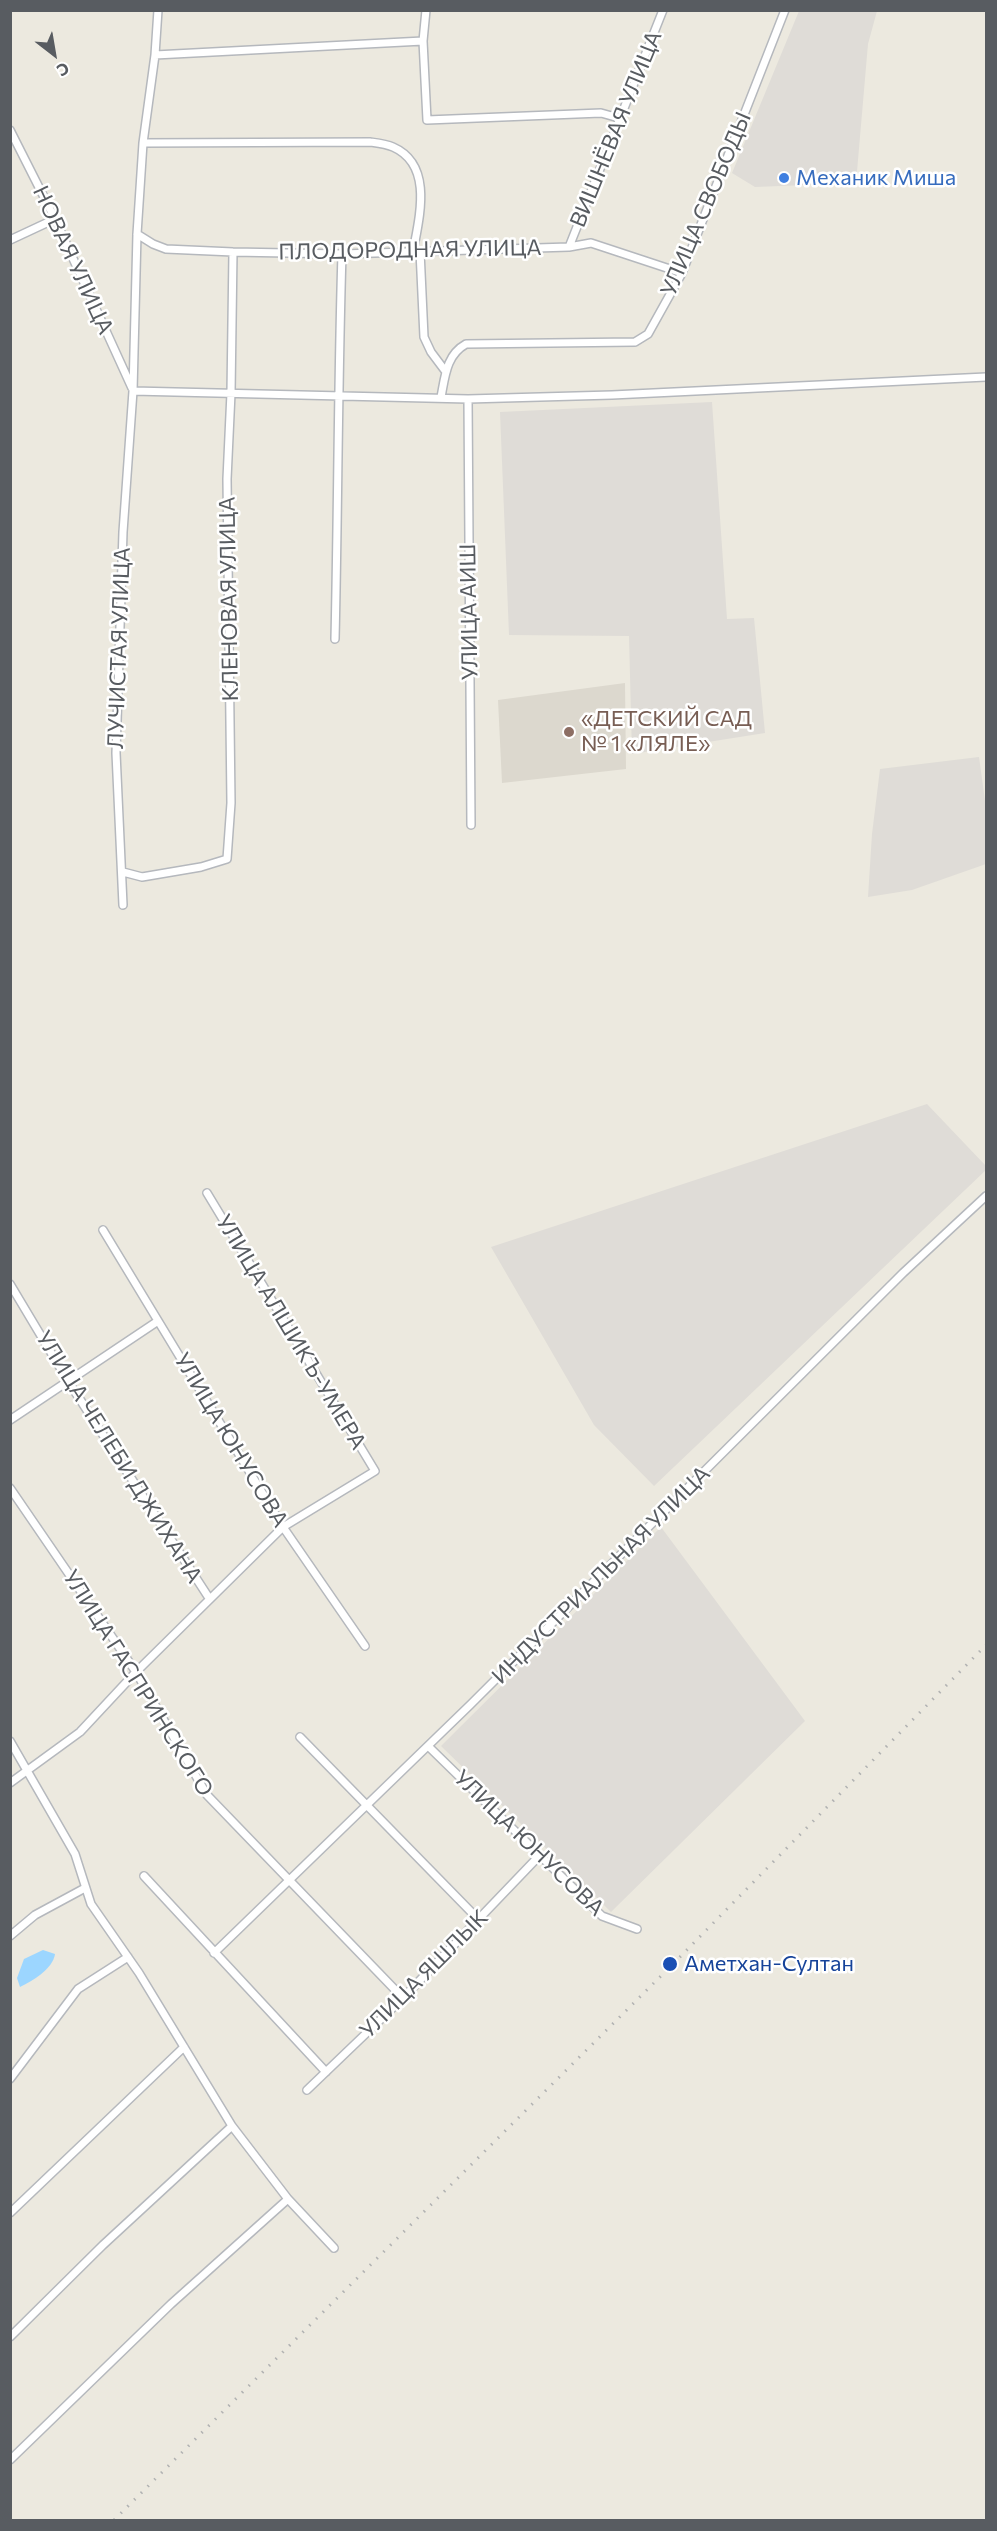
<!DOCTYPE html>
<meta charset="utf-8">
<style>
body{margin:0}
#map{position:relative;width:997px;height:2531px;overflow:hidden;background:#ece9df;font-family:Commissioner,sans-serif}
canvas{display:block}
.frame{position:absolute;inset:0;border:12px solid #585c61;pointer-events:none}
.north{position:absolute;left:24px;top:24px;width:60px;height:60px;-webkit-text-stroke:4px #fff;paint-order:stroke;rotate:149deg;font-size:16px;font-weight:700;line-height:24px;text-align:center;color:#585c61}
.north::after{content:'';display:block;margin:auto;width:21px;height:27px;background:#585c61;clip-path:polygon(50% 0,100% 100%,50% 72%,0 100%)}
</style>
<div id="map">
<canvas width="997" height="2531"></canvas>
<div class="frame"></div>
<div class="north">С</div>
</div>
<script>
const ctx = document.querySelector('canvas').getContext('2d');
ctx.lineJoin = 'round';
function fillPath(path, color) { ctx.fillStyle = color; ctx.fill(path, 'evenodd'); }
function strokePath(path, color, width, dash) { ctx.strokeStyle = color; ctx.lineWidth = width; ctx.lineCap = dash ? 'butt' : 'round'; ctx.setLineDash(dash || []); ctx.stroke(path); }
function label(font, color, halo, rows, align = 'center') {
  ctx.font = font + ' Commissioner,sans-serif'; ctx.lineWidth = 5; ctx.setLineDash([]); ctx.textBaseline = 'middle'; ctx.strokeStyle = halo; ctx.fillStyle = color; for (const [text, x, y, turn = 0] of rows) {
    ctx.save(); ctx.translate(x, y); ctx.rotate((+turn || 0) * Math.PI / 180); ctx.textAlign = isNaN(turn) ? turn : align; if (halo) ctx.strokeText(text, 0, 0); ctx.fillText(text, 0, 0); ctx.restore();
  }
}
fillPath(new Path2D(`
 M799,11H877L868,44L856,183L755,187L732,173Z
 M712,402L727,619L754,618L765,733L632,754L629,636L509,635L500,412Z
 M979,757L986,808V864L912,890L868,897L872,834L880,769Z
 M927,1104L986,1166V1170L654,1486L594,1425L491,1247Z
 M661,1527L805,1721L611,1912L441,1746Z`), '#dfdcd7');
fillPath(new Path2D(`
 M625,683L626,769L502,783L498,700Z`), '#dcd8ce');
fillPath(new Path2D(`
 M43,1950L55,1954C53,1969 32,1981 20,1987L17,1978L24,1959Z`), '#9cd6ff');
const street = new Path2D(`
 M426,10L423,41L427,120L601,113L619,118
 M155,55L423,41
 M10,130L55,219L132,388
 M143,143L370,142C377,143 386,144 393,147C434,165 419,218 413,252
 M137,234L153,244L166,249L233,252L342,254L569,247L591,243L682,273
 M10,240L55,219
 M569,247L663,10
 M420,251L424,337L431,352L446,372
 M133,391L468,399L612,395L986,377
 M441,397C445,377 446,355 466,344L635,342L648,334L682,273L785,10
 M468,399L471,825
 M335,639C338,511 338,382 342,254
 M123,872L142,877L201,867L227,859L231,803L227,479L231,393L233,252
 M123,905L116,753L123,532L133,391L137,234L143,143L155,55L158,10
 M103,1230L283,1527L365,1646
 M10,1284L68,1381L209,1598
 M10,1420L158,1321
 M10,1488L136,1672L207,1795L403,1998
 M300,1737L478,1919
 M10,1741L75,1854L91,1904L139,1973L232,2126L288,2199L334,2248
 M428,1746L602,1916L637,1929
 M10,1783L80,1732L136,1672L283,1527L375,1471L207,1193
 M144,1876L326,2072
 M10,1936L35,1915L85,1888
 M214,1953L470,1705L903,1273L986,1196
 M10,2079L78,1989L128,1957
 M307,2090L403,1998L540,1855
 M10,2213L184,2047
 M10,2337L103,2245L232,2126
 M10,2460L171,2304L288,2199`);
strokePath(street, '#b5b8bd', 10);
strokePath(street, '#fff', 7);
strokePath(new Path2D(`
 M114,2520L675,1962L986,1645`), '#b1b2b2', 3, [1.5, 8]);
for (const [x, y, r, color] of [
 [784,178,6,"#3f7fe0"],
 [569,732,6,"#8d6e63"],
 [670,1964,8,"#1a4fb4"]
]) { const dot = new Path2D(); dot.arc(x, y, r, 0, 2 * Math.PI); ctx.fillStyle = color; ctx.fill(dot); strokePath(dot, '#fff', 2); }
label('22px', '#585c61', '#fff', [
 ["ВИШНЁВАЯ УЛИЦА",616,129,-68],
 ["УЛИЦА СВОБОДЫ",706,204,-67],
 ["ПЛОДОРОДНАЯ УЛИЦА",410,250,-1],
 ["НОВАЯ УЛИЦА",73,260,65],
 ["КЛЕНОВАЯ УЛИЦА",229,599,-91],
 ["УЛИЦА АИШ",469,612,-91],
 ["ЛУЧИСТАЯ УЛИЦА",119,648,-88],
 ["УЛИЦА АЛШИКЪ-УМЕРА",291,1332,59],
 ["УЛИЦА ЮНУСОВА",231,1440,59],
 ["УЛИЦА ЧЕЛЕБИ ДЖИХАНА",119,1457,58],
 ["ИНДУСТРИАЛЬНАЯ УЛИЦА",601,1575,-45],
 ["УЛИЦА ГАСПРИНСКОГО",138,1683,58],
 ["УЛИЦА ЮНУСОВА",529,1843,44],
 ["УЛИЦА ЯШЛЫК",424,1974,-45]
]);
label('22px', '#366cbe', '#fff', [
 ["Механик Миша",796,178]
], 'left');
label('22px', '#785e54', '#fff', [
 ["«ДЕТСКИЙ САД",581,719],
 ["№ 1 «ЛЯЛЕ»",581,744]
], 'left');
label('22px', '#164399', '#fff', [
 ["Аметхан-Султан",684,1964]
], 'left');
</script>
